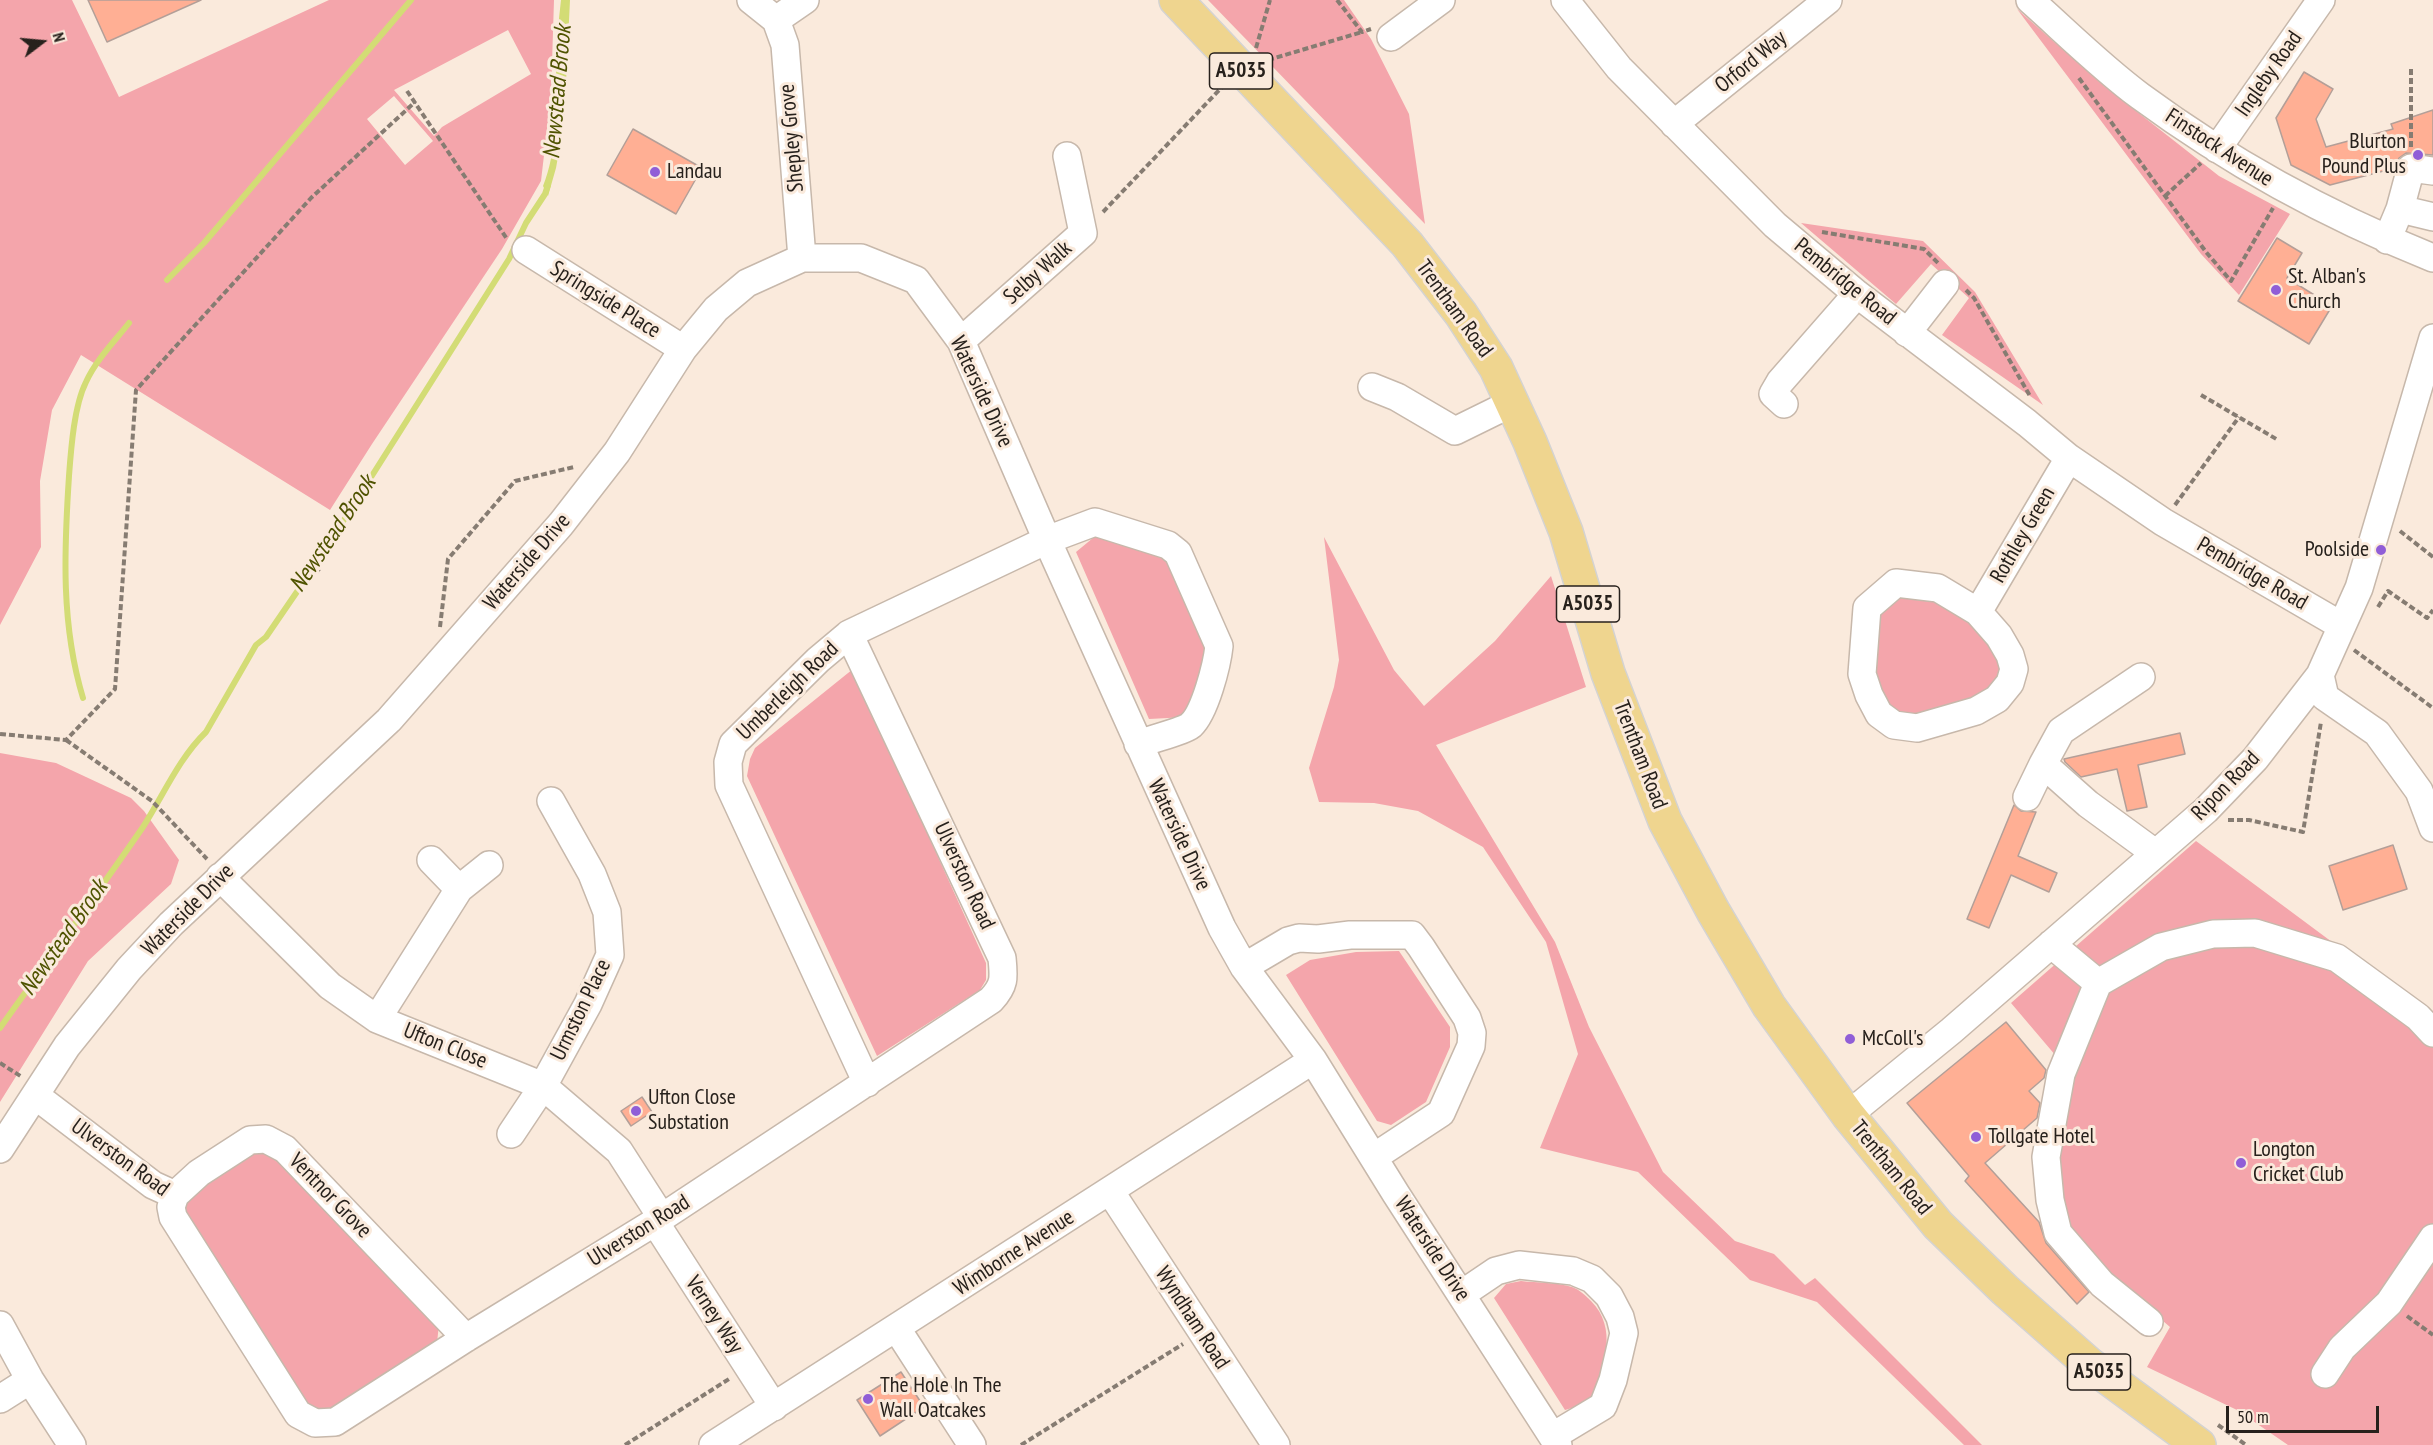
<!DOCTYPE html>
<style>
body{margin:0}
#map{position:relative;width:2433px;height:1445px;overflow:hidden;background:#faeadc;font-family:"PT Sans Narrow",sans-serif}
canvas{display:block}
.north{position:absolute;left:12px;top:12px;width:60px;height:60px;-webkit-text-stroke:4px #faeadc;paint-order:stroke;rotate:74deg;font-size:16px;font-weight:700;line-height:24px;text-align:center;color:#27211c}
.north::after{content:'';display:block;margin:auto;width:21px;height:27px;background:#27211c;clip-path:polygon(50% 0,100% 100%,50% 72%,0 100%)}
.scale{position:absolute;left:2226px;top:1406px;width:153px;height:27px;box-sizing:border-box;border:3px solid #27211c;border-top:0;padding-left:8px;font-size:18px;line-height:21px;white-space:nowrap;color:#27211c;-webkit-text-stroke:4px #faeadc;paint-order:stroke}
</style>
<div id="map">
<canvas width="2433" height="1445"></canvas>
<div class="north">N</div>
<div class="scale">50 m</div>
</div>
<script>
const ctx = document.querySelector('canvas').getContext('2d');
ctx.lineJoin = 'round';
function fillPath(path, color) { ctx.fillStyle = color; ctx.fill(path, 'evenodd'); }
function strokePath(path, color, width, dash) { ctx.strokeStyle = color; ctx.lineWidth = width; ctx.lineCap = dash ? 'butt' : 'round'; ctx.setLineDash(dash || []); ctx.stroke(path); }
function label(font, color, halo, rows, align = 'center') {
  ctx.font = font + ' "PT Sans Narrow",sans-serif'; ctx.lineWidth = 6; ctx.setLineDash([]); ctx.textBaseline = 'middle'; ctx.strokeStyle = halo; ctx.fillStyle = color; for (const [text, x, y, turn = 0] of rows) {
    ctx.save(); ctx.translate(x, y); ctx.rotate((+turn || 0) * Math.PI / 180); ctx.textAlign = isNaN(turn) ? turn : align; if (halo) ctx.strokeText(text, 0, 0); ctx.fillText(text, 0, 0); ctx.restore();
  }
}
fillPath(new Path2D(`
 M0,0H72L119,97L329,0H554L551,95L541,181L502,249L372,444L330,510L81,355L52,410L40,481L41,547L0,625ZM508,30L531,74L442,127L434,136L394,90ZM394,96L433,141L405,165L367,119Z
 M1208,0H1344L1371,39L1409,114L1425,224Z
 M2017,9L2103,85L2219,176L2290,214L2239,295L2201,254Z
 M1801,223L1923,241L1975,292L2043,405L1942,335L1969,298L1931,264L1896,304Z
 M1099,533L1150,546L1166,560L1200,630L1208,654L1187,717L1149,719L1076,552Z
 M1324,537L1394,670L1424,706L1495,641L1551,576L1586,687L1436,745L1555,942L1589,1027L1663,1172L1735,1241L1774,1254L1805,1285L1815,1278L1982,1445H1964L1817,1302L1750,1280L1638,1172L1540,1148L1578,1054L1546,942L1483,847L1418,811L1374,803L1319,802L1309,768L1334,687L1339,660Z
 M1898,587L1937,592L1995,638L2007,682L1917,724L1882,711L1867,658L1871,609Z
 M853,669L986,963V980L980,990L877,1056L747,776L750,759L755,748Z
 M0,753L56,763L131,798L144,811L179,860L171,884L88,961L0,1102Z
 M2196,841L2433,1017V1445H2288L2237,1410L2147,1367L2170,1327L2078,1248L2060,1218L2056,1148L2073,1076L2011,1003Z
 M1399,951L1450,1027V1047L1426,1102L1391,1125L1377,1121L1286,975L1310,960L1356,952Z
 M246,1152H273L439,1324L437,1343L339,1408L324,1412L300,1406L188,1224L184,1207L186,1198Z
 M1521,1281C1537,1283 1557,1282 1572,1287C1580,1290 1585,1295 1591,1301C1618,1328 1604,1365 1594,1397L1579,1406L1565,1410L1494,1298L1506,1284Z`), '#f4a5ab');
fillPath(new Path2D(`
 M561,0H570L564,123L556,168L548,196L543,186C557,151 556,112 556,75C556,50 558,25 561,0Z`), '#d3dc75');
strokePath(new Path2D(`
 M167,280L204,243L411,0
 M83,698C61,625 64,552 69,476C71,449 74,406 86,382C96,360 114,342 129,323
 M0,1028C48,961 96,895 143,827C163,796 179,758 206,732L256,645L266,637L318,561L509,259L526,223L545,194L548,185`), '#d3dc75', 6);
const building = new Path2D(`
 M88,0H201L107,42Z
 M2304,72L2333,89L2316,119L2326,147L2393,129L2391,124L2433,110V155L2406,153L2399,158L2395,168L2330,185L2291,165L2276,118Z
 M633,129L702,168L676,214L607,175Z
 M2277,238L2302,253L2287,278L2332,306L2309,344L2238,301Z
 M2180,733L2185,754L2138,765L2147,807L2127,811L2117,769L2081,777L2065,762L2064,759Z
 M2014,805L2021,811L2036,812L2018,856L2057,873L2049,892L2011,875L1989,928L1967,919Z
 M2393,845L2407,889L2343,910L2329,866Z
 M2006,1022L2046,1070L2044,1078L2029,1091L2040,1103L2037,1118L1985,1163L2039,1222L2046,1243L2089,1292L2077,1304L1965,1181L1969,1176L1907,1103Z
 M642,1097L652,1112L631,1126L621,1111Z
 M901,1372L924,1407L880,1436L857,1400Z`);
fillPath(building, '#ffaf94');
strokePath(building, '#b39f98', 1.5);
const minor = new Path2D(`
 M751,0L776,20
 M1565,0L1619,68L1775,225L1857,294L2027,423L2069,458L2163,522L2342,626
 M2030,0C2066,32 2101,67 2140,96C2231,163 2328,216 2433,258
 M776,20L785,45L802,258
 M776,20L805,0
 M1391,37L1441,0
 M1674,124L1828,0
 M2217,149L2321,0
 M2400,209L2433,217
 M2387,240L2400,209L2411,168L2433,171
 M526,250L683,349
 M1907,333L1945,284
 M961,341L1083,233L1067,156
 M1372,387L1397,397L1455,431L1512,403
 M1784,404L1773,394L1780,382L1857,294
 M1978,612L1938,588L1896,583L1867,608L1862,674L1869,695L1879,714L1894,725L1917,728L1976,711L1997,699L2010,683L2014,669L2010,655L1999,636L1978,612L2069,458
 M2320,675L2325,697L2377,733L2419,791L2433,828
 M2043,764L2061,731L2141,677
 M2027,797L2043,764L2088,804L2155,853
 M431,860L459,889
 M220,877L330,986L377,1019L543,1086L619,1151L662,1218
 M2051,944L2098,983L2161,947L2213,934L2255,933L2337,958L2418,1017L2433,1033
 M1244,967L1288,941L1299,938L1318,939L1350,935H1412L1421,947L1467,1018L1472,1033L1471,1046L1441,1113L1374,1157
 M2098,983L2061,1074L2046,1157L2050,1200L2058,1233L2102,1284L2149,1322
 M377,1019L459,889L489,865
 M867,1083L729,785L728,762L733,744L818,660L849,634L1047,540L1095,522L1168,545L1178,553L1219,646C1217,665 1205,712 1191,725C1184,731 1149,740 1138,744
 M36,1096L153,1185L175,1195L171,1207L173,1217L298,1414L315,1423L335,1422L466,1338L655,1222L991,1000C1005,985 1004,978 1002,958L849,634
 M1848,1115L1951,1031L2206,810L2255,759L2320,675L2359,588L2433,338
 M511,1134L543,1086L588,1004L610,955L607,912L592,874L551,801
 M0,1149L67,1046L129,969L171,924L389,720L561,524L617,452L683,349L716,309L747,283L802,258H861L916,280L961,341L1047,540L1222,928L1244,967L1313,1060L1396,1194L1558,1445
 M1110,1191L1276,1445
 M175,1195L199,1173L250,1140L266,1139L285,1149L466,1338
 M655,1222L774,1407
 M1462,1294L1496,1271L1519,1265L1573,1271L1592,1279L1609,1296L1620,1317L1624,1333L1613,1380L1603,1406L1553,1436
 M0,1325L30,1380L72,1445
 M897,1329L972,1445
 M2325,1374L2342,1348L2389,1303L2433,1238
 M0,1399L30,1380
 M713,1445L1313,1060`);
const major = new Path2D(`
 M1176,0L1407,244L1461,314L1496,368L1530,442L1566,532L1608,673L1665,821L1713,911L1769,1006L1848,1115L1938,1225L2005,1290L2089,1364L2199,1445`);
strokePath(minor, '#c7b8ab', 30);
strokePath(major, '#d4d3d2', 36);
strokePath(new Path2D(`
 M1337,0L1362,32L1371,29
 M1256,48L1270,0
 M1268,60L1362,32
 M2079,78L2206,252L2231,281L2273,208
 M407,91L507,239
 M2411,147V67
 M2165,196L2201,163
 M1103,212L1224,85
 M1822,232L1924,249L1939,264
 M1966,290L1974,298L2030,396
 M2201,395L2278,440
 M2175,505L2239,417
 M2400,531L2433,557
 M308,562L320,572
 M2378,607L2388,591L2427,618L2433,610
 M440,627L448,559L515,481L574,467
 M2354,650L2433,708
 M0,734L66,740L115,689L136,390L311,198L415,102
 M66,740L152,801L207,859
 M2228,820H2249L2303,832L2321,722
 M0,1063L22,1077
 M2407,1316L2433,1335
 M2218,1425L2246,1445
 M625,1445L729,1379
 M1021,1445L1183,1344`), '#867c72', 4, [6, 3]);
strokePath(minor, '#fff', 27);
strokePath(major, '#efd58f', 33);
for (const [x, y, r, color] of [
 [2418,155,6,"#905ed7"],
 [655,172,6,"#905ed7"],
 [2276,290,6,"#905ed7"],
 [2381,550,6,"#905ed7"],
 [1850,1039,6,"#905ed7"],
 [636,1111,6,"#905ed7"],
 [1976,1137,6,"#905ed7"],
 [2241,1163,6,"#905ed7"],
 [868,1399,6,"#905ed7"]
]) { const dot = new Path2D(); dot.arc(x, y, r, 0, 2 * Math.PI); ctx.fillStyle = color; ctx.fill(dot); strokePath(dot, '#faeadc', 2); }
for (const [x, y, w] of [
 [1241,71,63],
 [1588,604,63],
 [2099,1372,63]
]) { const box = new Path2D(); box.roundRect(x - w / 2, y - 18, w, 36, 4.5); ctx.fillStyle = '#faeadc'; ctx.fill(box); strokePath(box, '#27211c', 1.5); }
label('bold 21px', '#27211c', null, [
 ["A5035",1241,71],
 ["A5035",1588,604],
 ["A5035",2099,1372]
]);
label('22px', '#27211c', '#faeadc', [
 ["Orford Way",1751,62,-39],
 ["Ingleby Road",2269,74,-55],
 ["Shepley Grove",792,138,-95],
 ["Finstock Avenue",2219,148,33],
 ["Selby Walk",1038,273,-42],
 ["Pembridge Road",1845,282,39],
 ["Springside Place",605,300,32],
 ["Trentham Road",1454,309,54],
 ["Waterside Drive",981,392,65],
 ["Rothley Green",2023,535,-60],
 ["Waterside Drive",527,562,-49],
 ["Pembridge Road",2252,574,30],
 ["Umberleigh Road",788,691,-44],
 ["Trentham Road",1640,755,69],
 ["Ripon Road",2226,786,-46],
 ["Waterside Drive",1179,835,65],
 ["Ulverston Road",964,876,65],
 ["Waterside Drive",188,910,-45],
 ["Urmston Place",581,1010,-64],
 ["Ufton Close",445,1046,22],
 ["Ulverston Road",120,1158,36],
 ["Trentham Road",1891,1168,51],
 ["Ventnor Grove",330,1196,46],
 ["Ulverston Road",639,1231,-32],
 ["Waterside Drive",1432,1249,57],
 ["Wimborne Avenue",1014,1253,-33],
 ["Verney Way",714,1315,57],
 ["Wyndham Road",1192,1318,57]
]);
label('22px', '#27211c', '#faeadc', [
 ["Blurton",2406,142,"right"],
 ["Pound Plus",2406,167,"right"],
 ["Landau",667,172],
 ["St. Alban's",2288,277],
 ["Church",2288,302],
 ["Poolside",2369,550,"right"],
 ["McColl's",1862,1039],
 ["Ufton Close",648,1098],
 ["Substation",648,1123],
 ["Tollgate Hotel",1988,1137],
 ["Longton",2253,1150],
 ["Cricket Club",2253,1175],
 ["The Hole In The",880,1386],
 ["Wall Oatcakes",880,1411]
], 'left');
label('italic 24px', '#4f5301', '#faeadc', [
 ["Newstead Brook",558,92,-85],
 ["Newstead Brook",333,534,-56],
 ["Newstead Brook",64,938,-55]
]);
</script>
